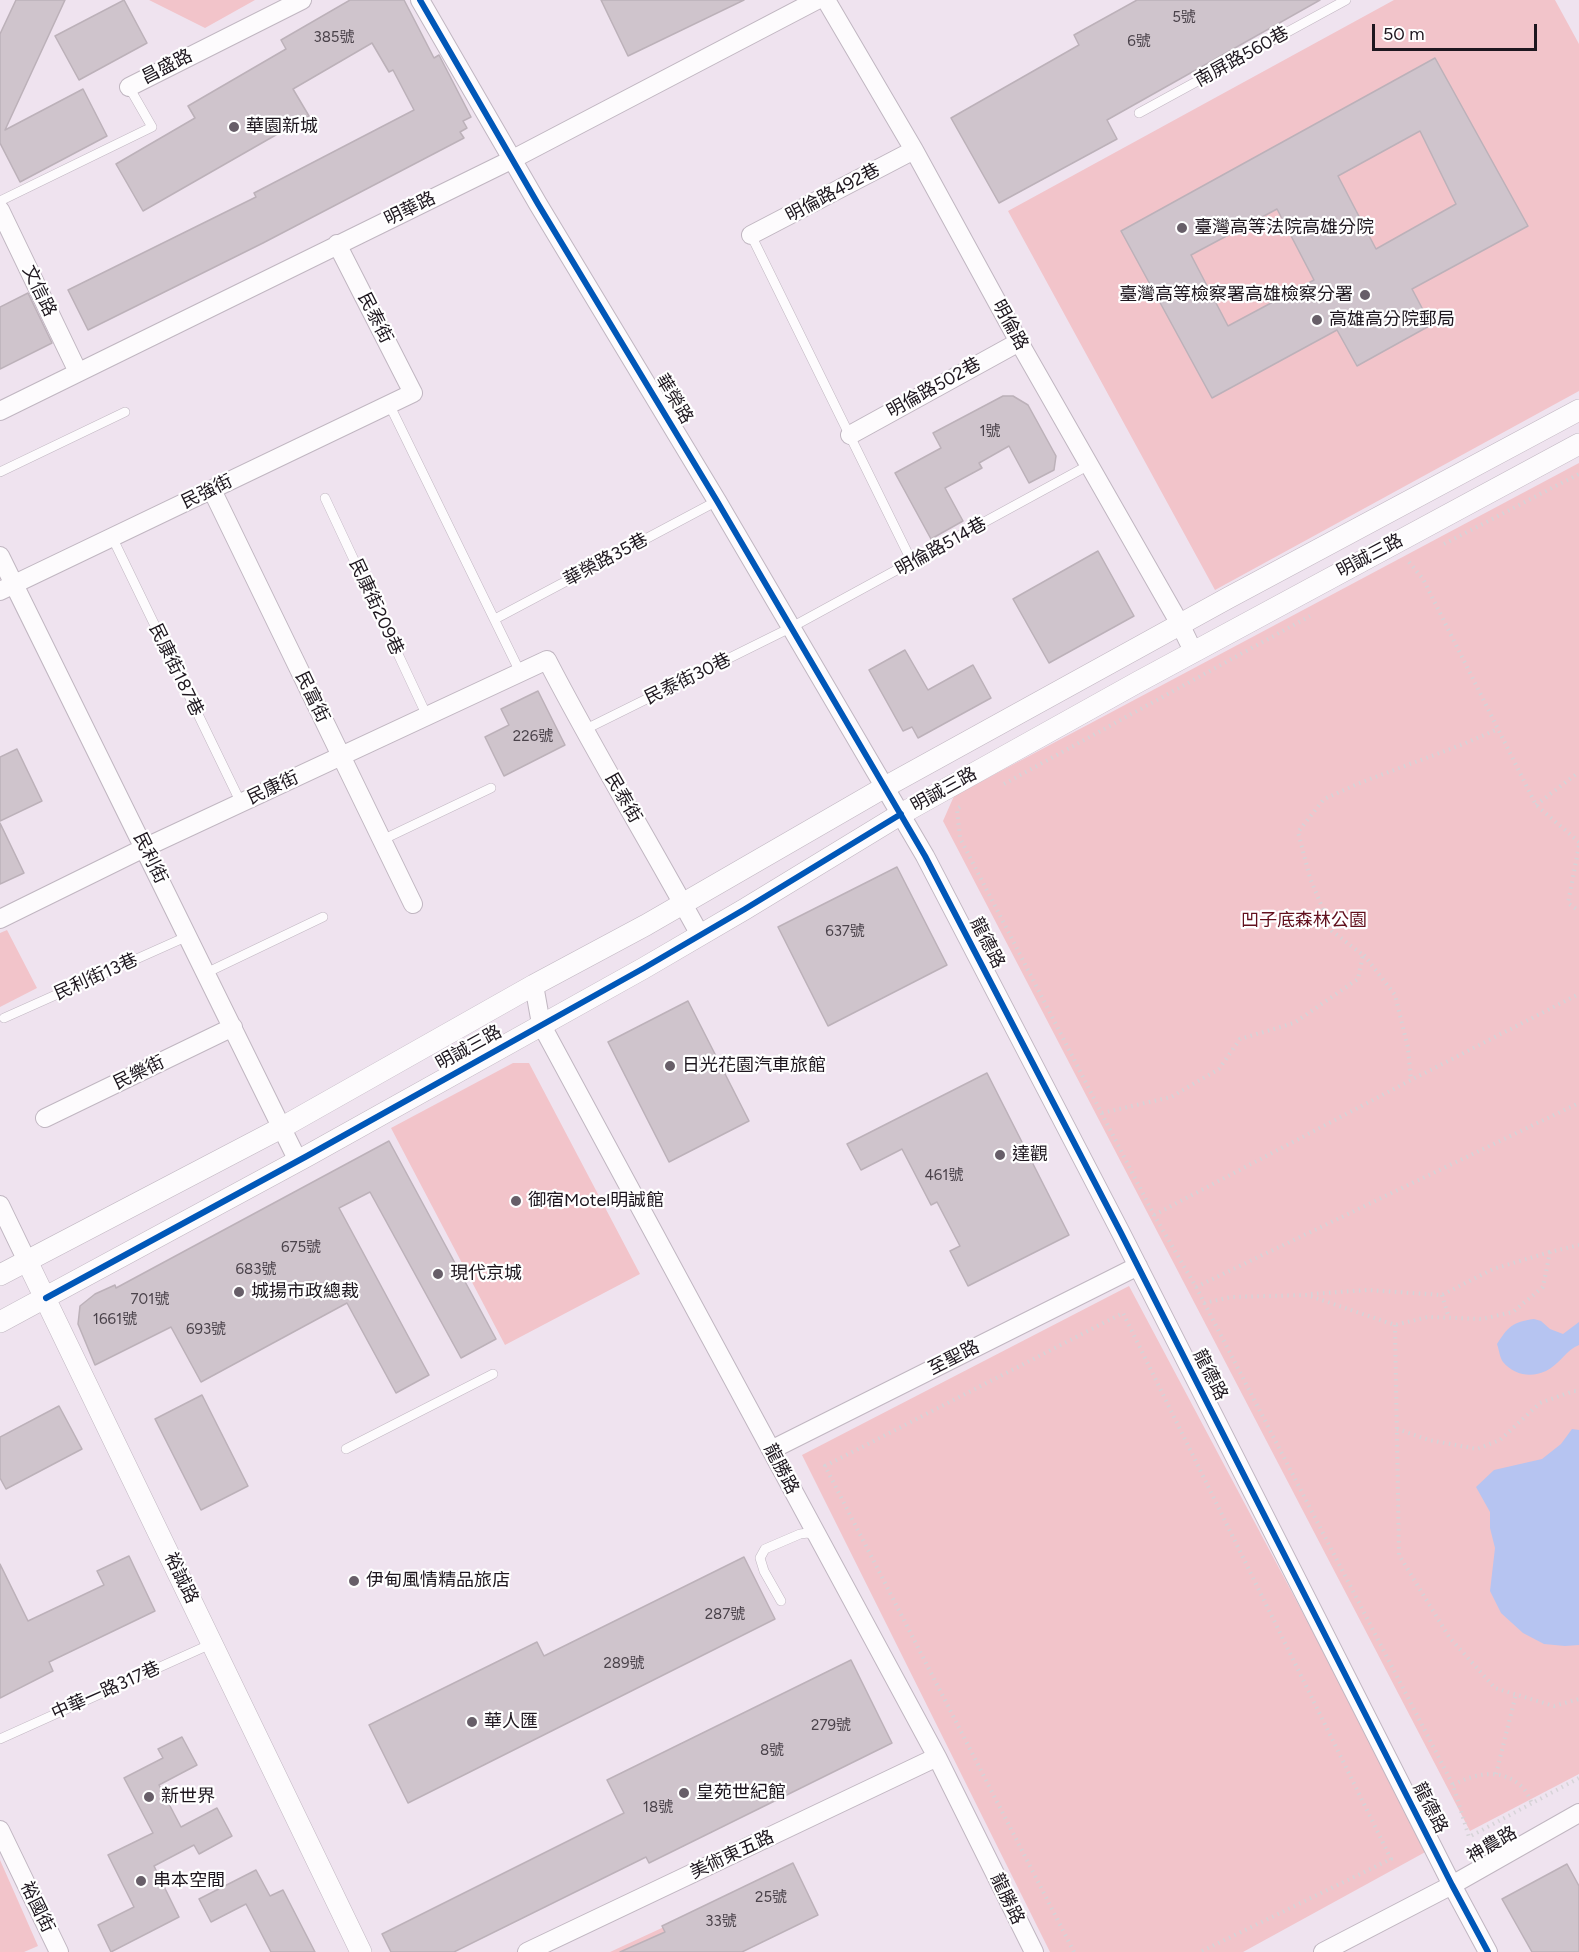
<!DOCTYPE html>
<meta charset="utf-8">
<style>
body{margin:0}
#map{position:relative;width:1579px;height:1952px;overflow:hidden;background:#efe3ef;font-family:Figtree,sans-serif}
canvas{display:block}
.scale{position:absolute;left:1372px;top:24px;width:165px;height:27px;box-sizing:border-box;border:3px solid #1e171f;border-top:0;padding-left:8px;font-size:18px;line-height:21px;white-space:nowrap;color:#1e171f;-webkit-text-stroke:4px #fff;paint-order:stroke}
</style>
<div id="map">
<canvas width="1579" height="1952"></canvas>
<div class="scale">50 m</div>
</div>
<script>
const ctx = document.querySelector('canvas').getContext('2d');
ctx.lineJoin = 'round';
function fillPath(path, color) { ctx.fillStyle = color; ctx.fill(path, 'evenodd'); }
function strokePath(path, color, width, dash) { ctx.strokeStyle = color; ctx.lineWidth = width; ctx.lineCap = dash ? 'butt' : 'round'; ctx.setLineDash(dash || []); ctx.stroke(path); }
function label(font, color, halo, rows, align = 'center') {
  ctx.font = font + ' Figtree,"Noto Sans TC",sans-serif'; ctx.lineWidth = 4.5; ctx.setLineDash([]); ctx.textBaseline = 'middle'; ctx.strokeStyle = halo; ctx.fillStyle = color; for (const [text, x, y, turn = 0] of rows) {
    ctx.save(); ctx.translate(x, y); ctx.rotate((+turn || 0) * Math.PI / 180); ctx.textAlign = isNaN(turn) ? turn : align; if (halo) ctx.strokeText(text, 0, 0); ctx.fillText(text, 0, 0); ctx.restore();
  }
}
fillPath(new Path2D(`
 M149,0H255L205,28Z
 M1394,0H1555L1579,44V391L1215,590L1008,211Z
 M1579,463V1774L1470,1831L943,821L954,796Z
 M7,930L37,988L0,1007V933Z
 M513,1063H529L640,1274L505,1345L391,1128Z
 M1129,1286L1429,1850L1243,1952H1050L802,1455Z
 M0,1860L38,1946L24,1952H0Z
 M664,1927L676,1952H610Z`), '#f2c4ca');
fillPath(new Path2D(`
 M1534,1319L1541,1321L1550,1329L1563,1334L1579,1322V1345C1566,1350 1559,1365 1546,1371C1531,1378 1514,1375 1503,1362C1500,1358 1499,1350 1497,1344C1508,1327 1512,1322 1534,1319Z
 M1572,1429L1579,1430V1645L1565,1646L1544,1644L1523,1633L1501,1613L1490,1591L1495,1548L1490,1528V1512L1476,1487L1494,1470L1542,1459L1561,1444Z`), '#b6c4f1');
const building = new Path2D(`
 M16,0H65L5,130L83,89L107,136L20,182L0,143V34Z
 M124,0L147,43L79,80L55,36Z
 M350,0H404L434,58L439,55L471,117L463,121L467,128L460,132L464,138L263,243L88,330L68,290L256,197L254,193L414,110L393,70L389,72L372,43L293,89L309,116L143,211L116,164L195,118L188,106L286,49L281,40Z
 M601,0H744L628,56Z
 M1137,0H1320L1107,120L1117,139L999,203L951,118L1079,45L1074,35Z
 M1435,58L1528,226L1412,289L1431,325L1357,366L1337,330L1212,398L1121,231ZM1420,131L1456,204L1376,249L1338,176ZM1277,209L1314,280L1228,326L1191,255Z
 M28,293L52,343L0,369V307Z
 M1003,396H1013L1028,405L1056,456L1054,470L1029,483L1009,446L979,463L982,468L945,488L963,521L931,539L895,473L941,448L933,433Z
 M1098,551L1134,616L1049,663L1013,599Z
 M905,650L928,690L973,665L991,698L918,738L912,727L903,731L869,670Z
 M538,691L565,745L504,776L485,737L509,725L501,709Z
 M17,749L42,801L0,821V757Z
 M0,823L24,873L0,884Z
 M897,867L947,965L828,1026L778,927Z
 M688,1001L749,1121L669,1162L608,1042Z
 M987,1073L1069,1235L968,1286L950,1251L960,1246L937,1202L931,1205L902,1149L861,1170L847,1144Z
 M389,1141L496,1339L461,1358L370,1192L339,1208L429,1375L396,1393L347,1303L201,1382L171,1327L95,1365L78,1324L80,1306L95,1294L115,1285L116,1288Z
 M202,1395L248,1486L201,1510L155,1419Z
 M59,1406L82,1449L6,1489L0,1478V1437Z
 M129,1556L155,1611L49,1662L53,1671L0,1698V1564L28,1621L104,1585L97,1571Z
 M744,1557L775,1619L408,1803L369,1725L537,1642L544,1656Z
 M851,1660L892,1743L649,1863L646,1857L454,1952H391L382,1934L624,1813L607,1780Z
 M182,1737L197,1765L159,1785L181,1827L217,1808L232,1836L199,1854L194,1845L154,1866L179,1917L111,1952L98,1925L134,1907L108,1855L153,1833L124,1778L163,1758L158,1749Z
 M793,1863L818,1915L742,1952H620L665,1932L662,1926Z
 M1567,1864L1579,1886V1952H1532L1502,1899Z
 M256,1870L270,1896L283,1890L315,1952H271L246,1904L211,1922L199,1899Z`);
fillPath(building, '#cfc4cc');
strokePath(building, '#bcb1b9', 1.5);
const service = new Path2D(`
 M1139,113L1346,0
 M0,201L152,127L129,87
 M751,235L912,562
 M389,404L520,672
 M0,472L125,412
 M325,498L427,716
 M112,537L241,803
 M495,619L717,501
 M584,730L792,627L1089,465
 M382,840L491,788
 M206,973L323,917
 M4,1018L188,936
 M346,1449L493,1374
 M781,1601L764,1571L760,1558L765,1549L800,1534L808,1533L815,1536
 M0,1739L211,1644`);
const minor = new Path2D(`
 M420,0L538,204L717,501L925,856L1121,1233L1452,1885L1488,1952
 M826,0L914,150L1019,342L1180,624L1193,651
 M129,87L302,0
 M0,210L78,372
 M751,235L914,150
 M0,411L513,159L817,0
 M850,435L1019,342
 M212,490L413,904
 M0,556L298,1161
 M0,591L413,393L337,244
 M0,919L144,848L547,660C595,753 650,843 700,935
 M534,985L541,1024L937,1757L1034,1952
 M45,1118L233,1027
 M0,1205L27,1261
 M771,1450L1138,1266
 M0,1830L59,1952
 M527,1952L937,1757
 M1323,1952L1452,1885L1579,1813`);
const tertiary = new Path2D(`
 M27,1261L361,1952
 M0,1275L281,1128L534,985L646,925L885,787L1228,598L1579,410
 M0,1322L307,1156L644,968L745,909L901,814L1138,682L1579,444`);
strokePath(service, '#c0b6c1', 10);
strokePath(minor, '#c0b6c1', 20);
strokePath(tertiary, '#c0b6c1', 22);
strokePath(new Path2D(`
 M1444,544L1579,474
 M1409,562L1423,579L1536,805L1579,842
 M1004,784L1310,616
 M1536,805L1579,772
 M960,807L957,809L960,838L1154,1215L1196,1287L1453,1785L1469,1837L1579,1778
 M1579,846L1568,903L1579,911
 M1364,955L1395,995L1408,1048L1411,1080
 M1102,1113L1171,1097L1219,1069L1240,1039L1294,1023L1358,979L1363,955L1332,931L1310,878L1298,832L1324,799L1362,782L1461,745L1498,729
 M1154,1215L1411,1080L1579,994
 M1196,1287L1579,1103
 M1311,1294L1367,1290L1442,1295L1493,1269L1550,1252
 M1442,1295L1449,1318
 M1204,1303L1231,1297L1307,1295L1395,1325L1428,1317L1482,1319L1513,1312L1543,1287L1550,1252L1579,1245
 M1395,1325L1399,1555L1449,1637L1495,1688L1554,1706L1579,1699
 M1397,1429L1429,1440L1477,1449L1500,1440L1540,1403L1574,1391H1579
 M1496,1774L1516,1694
 M1453,1785C1475,1773 1503,1767 1523,1788C1527,1792 1530,1799 1532,1804
 M1074,1952L825,1466L1123,1313L1391,1859L1200,1952`), '#d6d3d7', 4, [1.5, 4.5]);
strokePath(service, '#fdfbfd', 9);
strokePath(minor, '#fdfbfd', 18);
strokePath(tertiary, '#fdfbfd', 21);
strokePath(new Path2D(`
 M420,0L538,204L717,501L925,856L1121,1233L1452,1885L1488,1952
 M46,1298L307,1156L644,968L745,909L901,814`), '#0057b8', 6);
for (const [x, y, r, color] of [
 [234,127,6,"#675e68"],
 [1182,228,6,"#675e68"],
 [1365,295,6,"#675e68"],
 [1317,320,6,"#675e68"],
 [670,1066,6,"#675e68"],
 [1000,1155,6,"#675e68"],
 [516,1201,6,"#675e68"],
 [438,1274,6,"#675e68"],
 [239,1292,6,"#675e68"],
 [354,1581,6,"#675e68"],
 [472,1722,6,"#675e68"],
 [684,1793,6,"#675e68"],
 [149,1797,6,"#675e68"],
 [141,1881,6,"#675e68"]
]) { const dot = new Path2D(); dot.arc(x, y, r, 0, 2 * Math.PI); ctx.fillStyle = color; ctx.fill(dot); strokePath(dot, '#fff', 2); }
label('15px', '#4a424a', null, [
 ["5號",1184,18],
 ["385號",334,38],
 ["6號",1139,42],
 ["1號",990,432],
 ["226號",533,737],
 ["637號",845,932],
 ["461號",944,1176],
 ["675號",301,1248],
 ["683號",256,1270],
 ["701號",150,1300],
 ["1661號",115,1320],
 ["693號",206,1330],
 ["287號",725,1615],
 ["289號",624,1664],
 ["279號",831,1726],
 ["8號",772,1751],
 ["18號",658,1808],
 ["25號",771,1898],
 ["33號",721,1922]
]);
label('18px', '#1e171f', '#fff', [
 ["南屏路560巷",1242,57,-29],
 ["昌盛路",167,67,-27],
 ["明倫路492巷",833,193,-28],
 ["明華路",410,209,-26],
 ["文信路",39,291,64],
 ["民泰街",375,318,63],
 ["明倫路",1010,325,61],
 ["明倫路502巷",934,388,-29],
 ["華榮路",674,399,59],
 ["民強街",207,492,-26],
 ["明倫路514巷",941,547,-29],
 ["明誠三路",1370,556,-28],
 ["華榮路35巷",606,560,-28],
 ["民康街209巷",376,607,65],
 ["民康街187巷",176,670,64],
 ["民泰街30巷",688,679,-26],
 ["民富街",312,697,64],
 ["民康街",273,788,-25],
 ["明誠三路",944,790,-29],
 ["民泰街",623,798,60],
 ["民利街",150,858,64],
 ["龍德路",987,943,63],
 ["民利街13巷",96,977,-24],
 ["明誠三路",469,1048,-29],
 ["民樂街",139,1073,-26],
 ["至聖路",954,1358,-27],
 ["龍德路",1210,1375,63],
 ["龍勝路",781,1469,62],
 ["裕誠路",181,1578,64],
 ["中華一路317巷",106,1691,-24],
 ["龍德路",1430,1808,63],
 ["神農路",1492,1845,-30],
 ["美術東五路",732,1855,-25],
 ["龍勝路",1007,1899,64],
 ["裕國街",37,1907,64]
]);
label('18px', '#1e171f', '#fff', [
 ["華園新城",246,127],
 ["臺灣高等法院高雄分院",1194,228],
 ["臺灣高等檢察署高雄檢察分署",1353,295,"right"],
 ["高雄高分院郵局",1329,320],
 ["日光花園汽車旅館",682,1066],
 ["達觀",1012,1155],
 ["御宿Motel明誠館",528,1201],
 ["現代京城",450,1274],
 ["城揚市政總裁",251,1292],
 ["伊甸風情精品旅店",366,1581],
 ["華人匯",484,1722],
 ["皇苑世紀館",696,1793],
 ["新世界",161,1797],
 ["串本空間",153,1881]
], 'left');
label('18px', '#62101d', '#fff', [
 ["凹子底森林公園",1304,921]
]);
</script>
